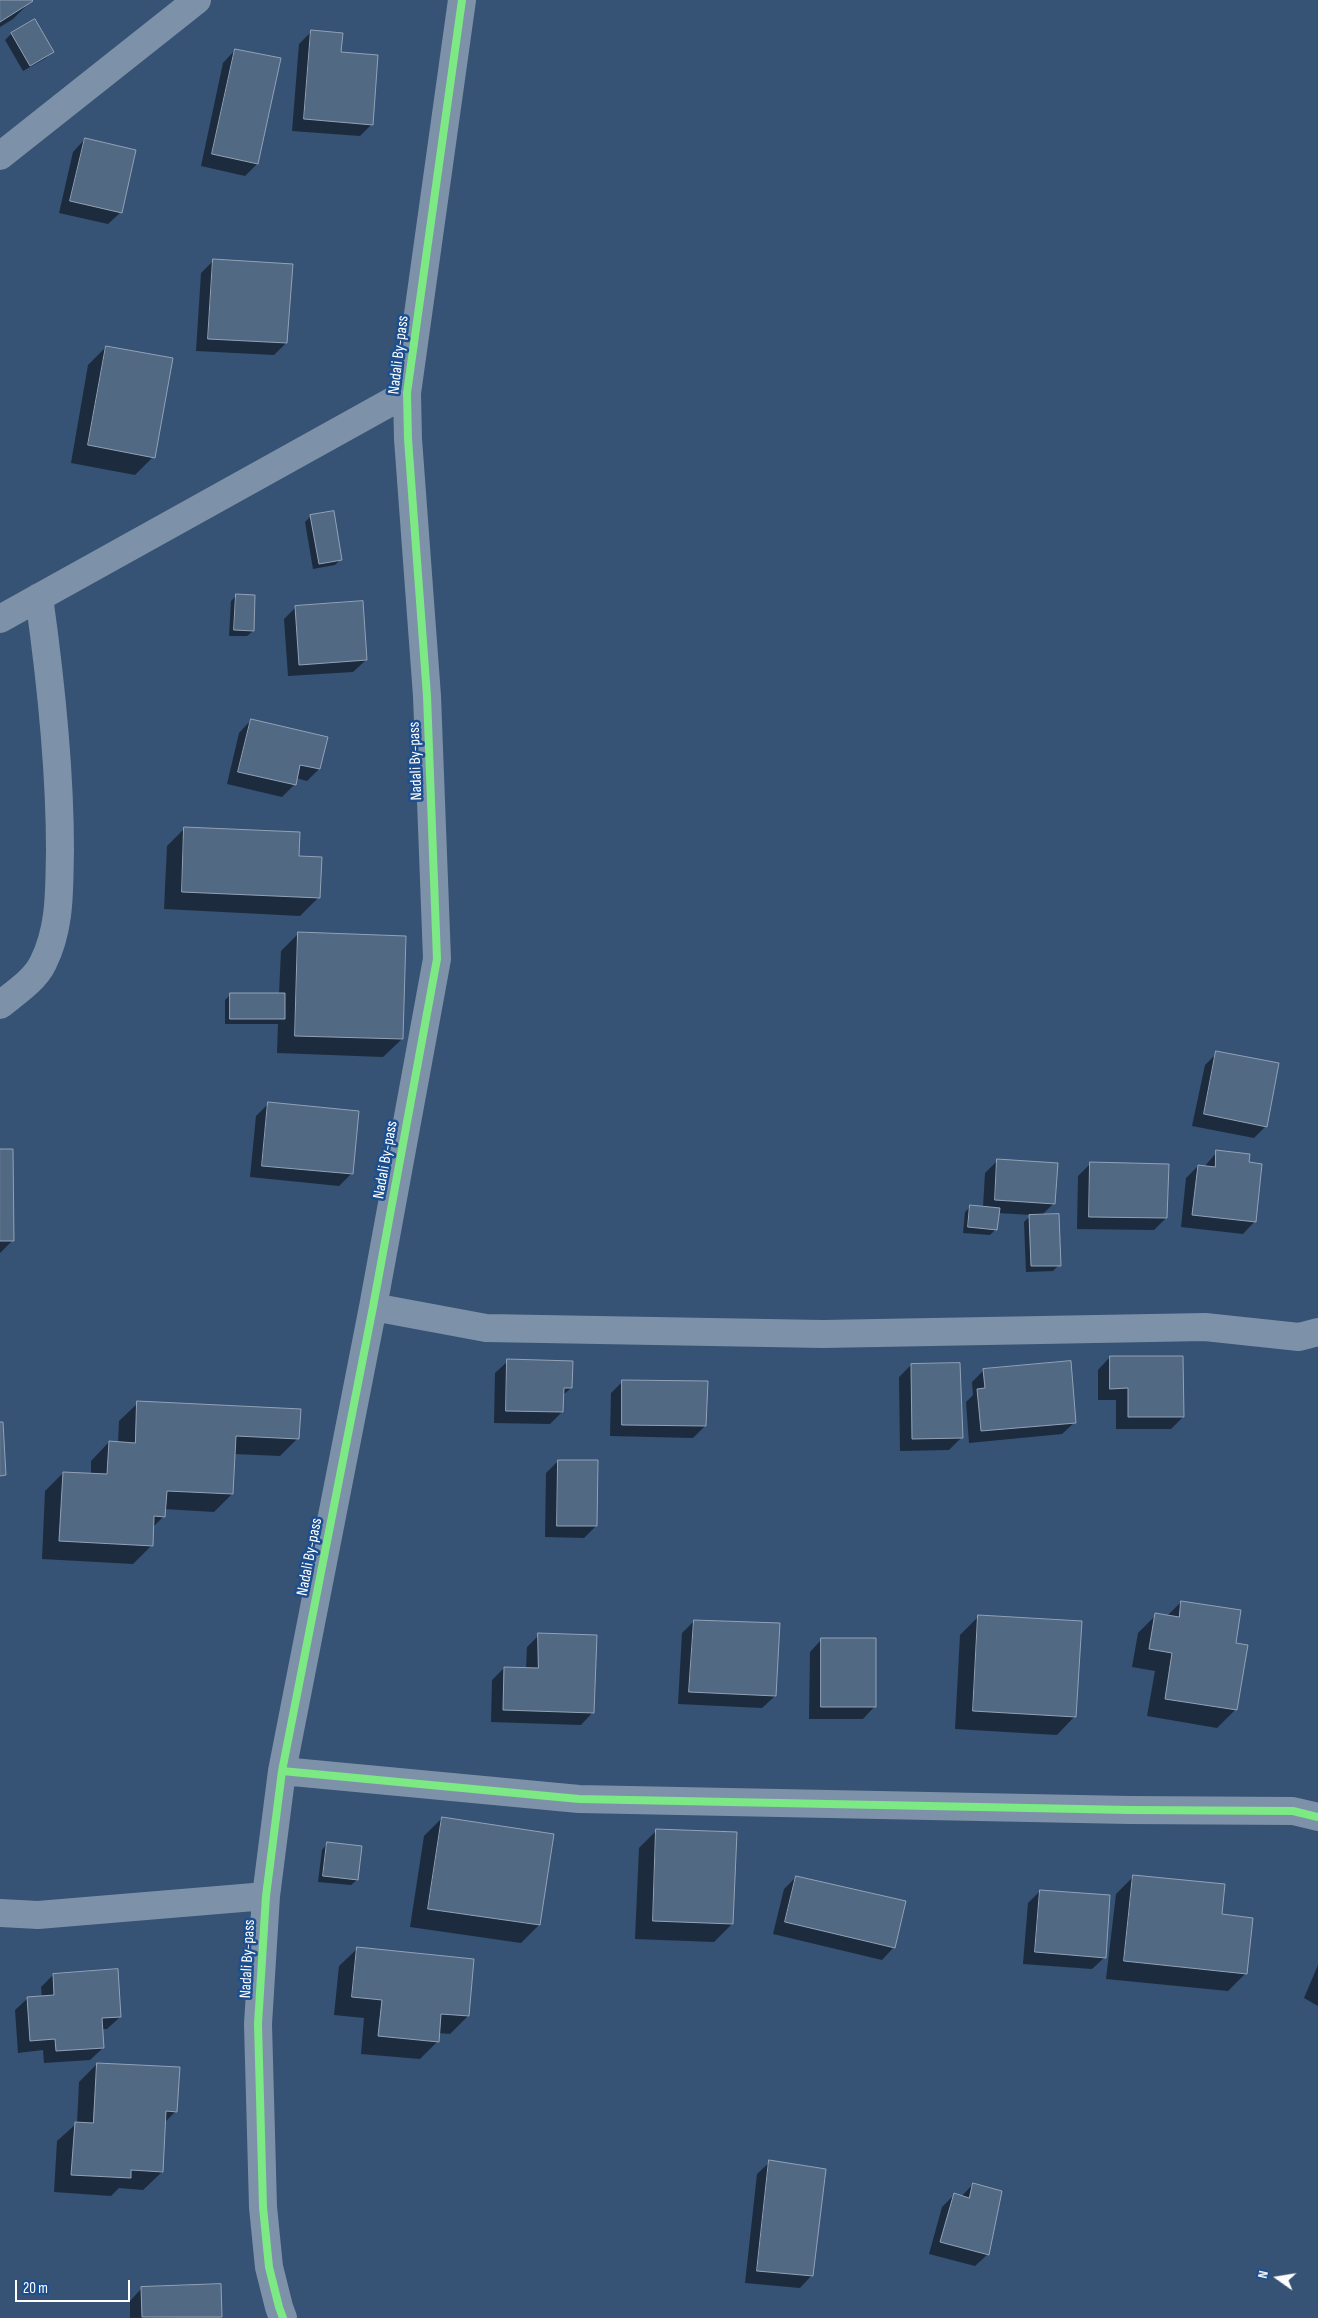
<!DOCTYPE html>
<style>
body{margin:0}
#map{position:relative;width:1318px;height:2318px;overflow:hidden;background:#365274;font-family:"Sofia Sans Condensed",sans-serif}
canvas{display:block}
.north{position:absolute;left:1253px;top:2253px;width:50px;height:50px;-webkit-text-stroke:4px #1b4f8f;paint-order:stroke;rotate:283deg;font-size:14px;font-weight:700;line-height:20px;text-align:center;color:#fff}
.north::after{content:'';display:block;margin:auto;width:18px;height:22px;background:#fff;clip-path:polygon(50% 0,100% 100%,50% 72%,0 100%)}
.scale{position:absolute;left:15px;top:2280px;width:115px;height:22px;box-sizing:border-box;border:2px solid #fff;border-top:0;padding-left:6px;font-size:15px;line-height:18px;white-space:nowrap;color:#fff;-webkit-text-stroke:4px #1b4f8f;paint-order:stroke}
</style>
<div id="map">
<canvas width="1318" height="2318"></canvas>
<div class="north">N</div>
<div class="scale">20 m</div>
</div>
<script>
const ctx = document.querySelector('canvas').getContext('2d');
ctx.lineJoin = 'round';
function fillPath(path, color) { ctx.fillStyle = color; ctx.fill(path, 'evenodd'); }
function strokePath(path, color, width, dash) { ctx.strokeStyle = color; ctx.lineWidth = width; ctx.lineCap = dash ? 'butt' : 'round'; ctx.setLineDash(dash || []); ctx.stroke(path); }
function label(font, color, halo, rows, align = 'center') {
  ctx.font = font + ' "Sofia Sans Condensed",sans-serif'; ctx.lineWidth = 5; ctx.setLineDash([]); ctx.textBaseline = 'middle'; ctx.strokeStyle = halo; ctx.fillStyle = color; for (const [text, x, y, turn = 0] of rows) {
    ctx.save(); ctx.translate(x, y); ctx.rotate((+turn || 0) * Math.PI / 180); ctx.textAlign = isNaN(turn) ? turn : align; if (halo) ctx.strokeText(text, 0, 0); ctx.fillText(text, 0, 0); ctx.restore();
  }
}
fillPath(new Path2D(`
 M0,0H31V1L13,19L0,27Z
 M34,21L52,52L46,58L23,71L5,40L11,34Z
 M311,32L340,53L372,124L360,136L292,131L299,44Z
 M235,50L257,164L245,176L201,166L223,63Z
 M85,139L121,212L108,224L59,213L73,152Z
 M213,261L286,343L274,355L196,351L201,273Z
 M106,347L153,457L135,475L71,463L88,365Z
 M311,516L341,559L335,565L313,569L305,522Z
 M237,595L253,631L247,636H229L231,601Z
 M296,607L366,660L353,672L288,676L284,619Z
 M251,720L319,769L307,781L296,778L295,784L282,797L227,784L239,733Z
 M185,828L298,857L319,897L300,916L164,909L167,846Z
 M299,933L402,1039L383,1057L277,1053L278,1024H225V1000L231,994H279L281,951Z
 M1217,1053L1266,1126L1254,1138L1192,1126L1205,1065Z
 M269,1103L352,1173L339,1186L250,1177L256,1116Z
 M0,1151L12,1241L0,1253Z
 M1217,1152L1247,1163L1255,1221L1243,1234L1181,1227L1186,1178L1198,1166L1204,1167Z
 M998,1160L1054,1203L1041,1216L1059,1265L1053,1271L1026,1272L1024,1222L1031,1215L998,1213L996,1229L990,1235L963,1233L965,1212L971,1206L983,1207L985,1173Z
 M1090,1164L1166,1218L1154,1230L1077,1229L1078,1176Z
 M1110,1357L1183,1417L1171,1429H1116V1400H1098V1370Z
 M508,1361L571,1388L562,1396V1412L550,1424L494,1423L495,1373Z
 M911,1365L961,1438L949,1450L900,1451L899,1377Z
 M984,1370L1075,1422L1062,1434L969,1443L966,1402L973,1395L972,1382Z
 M623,1381L705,1426L693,1438L610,1436L611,1393Z
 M138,1403L298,1438L280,1456L234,1454L232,1494L214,1512L164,1509V1516L152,1528L151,1546L133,1564L42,1559L45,1491L63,1473L91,1475V1461L109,1442L118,1443L119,1421Z
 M558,1461L596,1526L584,1538L545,1537L546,1473Z
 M1181,1602L1235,1644V1710L1217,1728L1147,1716L1155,1671L1132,1667L1138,1633L1156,1615L1167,1616Z
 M978,1617L1075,1716L1057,1735L955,1729L960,1635Z
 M694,1621L775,1696L762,1708L678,1704L682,1633Z
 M539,1635L593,1712L581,1725L491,1722L492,1680L504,1668L526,1669L527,1647Z
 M822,1639L875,1706L863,1719H809L810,1652Z
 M442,1818L539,1925L521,1943L410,1927L424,1836Z
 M657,1830L732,1924L714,1942L635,1939L639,1848Z
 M327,1844L357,1880L351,1885L318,1882L322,1850Z
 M1134,1876L1220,1915L1246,1973L1228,1991L1106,1979L1116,1894Z
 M796,1877L894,1947L882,1960L773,1934L784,1889Z
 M1040,1891L1105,1957L1092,1969L1023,1964L1028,1903Z
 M358,1948L468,2016L450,2034L438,2033V2041L420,2059L361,2054L364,2018L334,2015L339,1966Z
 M1318,1965V2006L1304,1998Z
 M53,1975L120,2017L107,2029H102L103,2048L90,2060L44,2063L43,2050L18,2053L15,2010L28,1998L42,1997L41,1987Z
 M97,2064L176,2111L164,2123L162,2172L143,2190L119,2188L111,2196L54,2192L57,2141L77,2123L79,2082Z
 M770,2162L812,2275L800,2288L745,2283L757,2174Z
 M973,2184L988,2254L975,2266L929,2254L942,2207L954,2195L961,2197Z
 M142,2288L221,2316L130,2318V2301Z`), '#0007');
const building = new Path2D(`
 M0,0H32L33,1L0,22Z
 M35,19L54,52L30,66L11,33Z
 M311,30L343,33L341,52L378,55L373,125L304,119Z
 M235,49L281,58L258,164L212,154Z
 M85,138L136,150L122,213L70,201Z
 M213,259L293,264L287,343L208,339Z
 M106,346L173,358L155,458L88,445Z
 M334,511L342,560L319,564L310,515Z
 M236,594L255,595L254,631L234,630Z
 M363,601L367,660L299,665L295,606Z
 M251,719L328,737L320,769L300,765L296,785L238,772Z
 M184,827L300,832L299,856L322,857L320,898L182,892Z
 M298,932L406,936L403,1039L295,1036Z
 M230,993H285V1019H230Z
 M1216,1051L1279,1063L1267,1127L1204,1114Z
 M268,1102L359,1111L353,1174L262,1166Z
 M0,1149H13L14,1241H0Z
 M1216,1150L1250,1154L1249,1162L1262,1164L1256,1222L1192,1215L1198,1165L1215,1167Z
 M997,1159L1058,1163L1055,1204L995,1200Z
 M1090,1162L1169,1164L1167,1218L1089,1217Z
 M970,1205L1000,1208L997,1230L968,1227Z
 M1059,1214L1061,1266H1031L1029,1215Z
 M1110,1356H1183L1184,1417H1128V1388L1110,1389Z
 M507,1359L573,1361L572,1388H564L563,1412L506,1411Z
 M1071,1361L1076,1423L981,1431L977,1389L985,1388L983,1369Z
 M960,1363L963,1438L912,1439L911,1364Z
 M622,1380L708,1381L706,1426L622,1425Z
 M137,1401L301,1409L299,1439L236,1436L233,1494L167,1491L165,1517L154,1516L153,1546L59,1541L63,1472L107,1474L109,1441L135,1443Z
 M0,1422H3L6,1475L0,1476Z
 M558,1460H598L597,1526H557Z
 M1181,1601L1241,1610L1236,1643L1248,1645L1237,1710L1165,1699L1172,1653L1149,1649L1155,1613L1179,1617Z
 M978,1615L1082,1621L1076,1717L973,1711Z
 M694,1620L780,1623L776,1696L689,1692Z
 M538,1633L597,1635L594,1713L503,1710L504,1667L538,1668Z
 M821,1638H876V1707H821Z
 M442,1817L554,1834L540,1925L428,1909Z
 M656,1829L737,1832L733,1924L653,1921Z
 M327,1842L362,1846L358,1880L323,1876Z
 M1133,1875L1225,1884L1222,1914L1253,1918L1247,1974L1124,1961Z
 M796,1876L906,1901L895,1948L785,1922Z
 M1040,1890L1110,1895L1106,1958L1035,1952Z
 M357,1947L474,1959L469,2016L441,2014L439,2042L378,2036L382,2000L352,1997Z
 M118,1969L121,2017L102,2018L104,2048L56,2051L55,2039L30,2041L27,1997L54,1995L53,1974Z
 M97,2063L180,2067L177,2112L166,2111L163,2172L131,2170V2178L71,2175L75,2122L93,2123Z
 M769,2160L826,2169L813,2276L757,2271Z
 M973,2183L1002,2191L989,2255L940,2242L954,2193L969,2198Z
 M221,2284L222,2317H142L141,2287Z`);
fillPath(building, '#526984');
strokePath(building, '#92a2b6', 1);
strokePath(new Path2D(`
 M0,156L197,0
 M0,619L407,393
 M0,1005C15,993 35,980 43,963C61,927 59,889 60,851C60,765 51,682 39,597
 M373,1307L486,1328L823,1334L1205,1327L1299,1337L1318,1332
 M282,1771L579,1799L1129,1810L1293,1811L1318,1817
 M0,1913L38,1915L266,1896
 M283,2318L279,2307L269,2267L263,2207L258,2024L266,1896L282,1771L373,1307L437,959L427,696L408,439L407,393L462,0`), '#7d92a8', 28);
strokePath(new Path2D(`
 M282,1771L579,1799L1129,1810L1293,1811L1318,1817
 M283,2318L279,2307L269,2267L263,2207L258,2024L266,1896L282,1771L373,1307L437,959L427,696L408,439L407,393L462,0`), '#7ce984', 8);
label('16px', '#fff', '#1b4f8f', [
 ["Nadali By-pass",399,355,-83],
 ["Nadali By-pass",416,761,-92],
 ["Nadali By-pass",386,1160,-80],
 ["Nadali By-pass",310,1557,-79],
 ["Nadali By-pass",248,1959,-87]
]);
</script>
